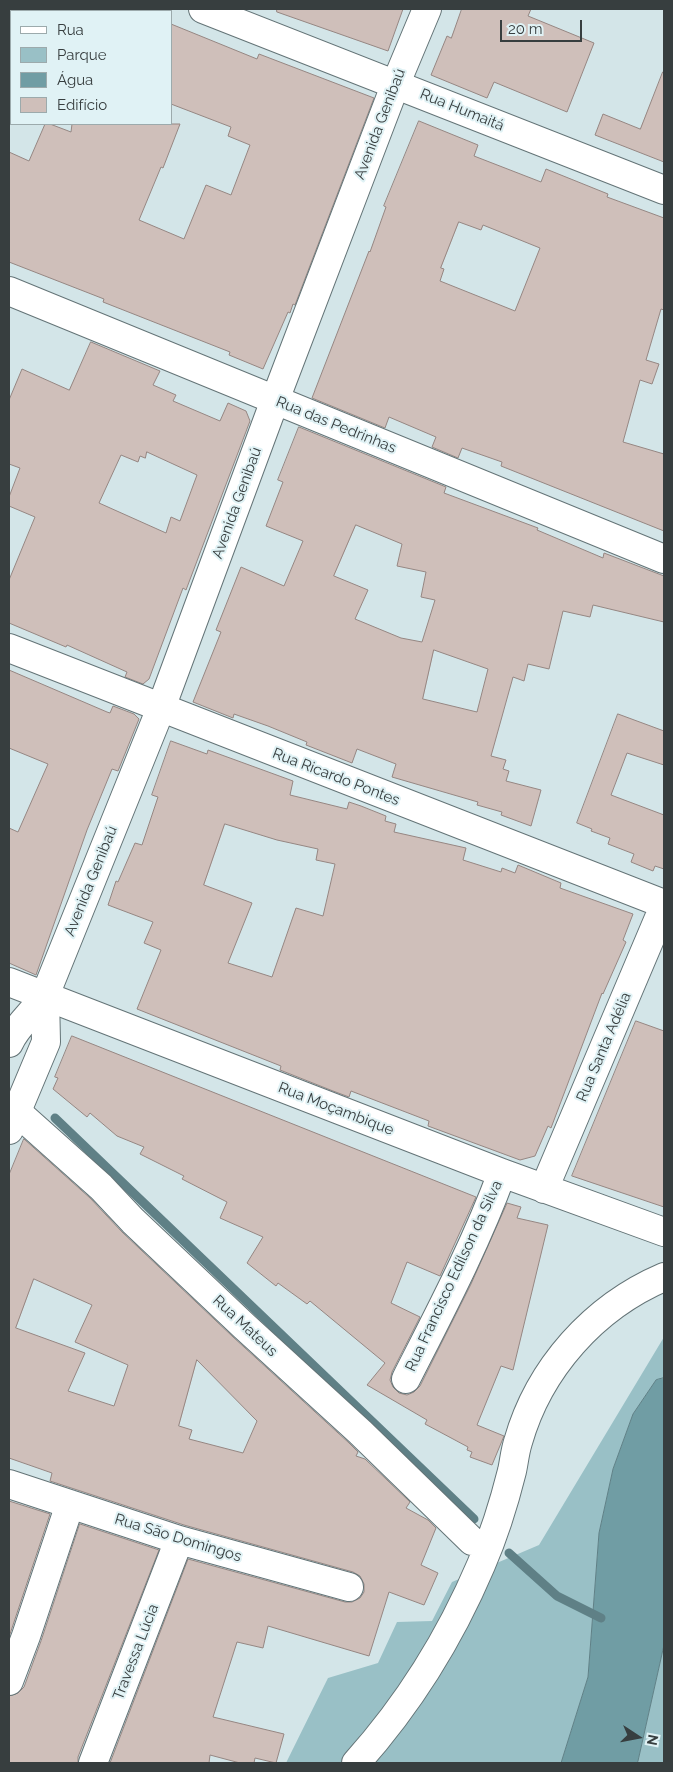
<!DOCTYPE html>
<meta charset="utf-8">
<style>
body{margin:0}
#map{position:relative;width:673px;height:1772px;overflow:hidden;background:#d3e5e8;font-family:Raleway,sans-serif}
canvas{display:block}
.frame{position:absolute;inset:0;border:10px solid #373e3f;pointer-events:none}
.legend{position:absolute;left:10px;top:10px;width:162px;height:115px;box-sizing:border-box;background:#e0f2f5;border:1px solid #9caaac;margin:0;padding:6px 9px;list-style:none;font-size:15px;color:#373e3f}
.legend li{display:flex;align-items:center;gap:10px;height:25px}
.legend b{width:25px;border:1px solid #9caaac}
.north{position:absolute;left:613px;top:1712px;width:50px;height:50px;-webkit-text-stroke:4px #e0f2f5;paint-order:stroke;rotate:101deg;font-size:14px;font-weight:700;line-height:20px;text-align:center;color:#373e3f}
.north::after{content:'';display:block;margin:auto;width:18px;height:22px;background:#373e3f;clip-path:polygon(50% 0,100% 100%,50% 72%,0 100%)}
.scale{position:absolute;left:500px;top:20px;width:82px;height:22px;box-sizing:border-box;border:2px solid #373e3f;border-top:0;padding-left:6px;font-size:15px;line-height:18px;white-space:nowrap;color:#373e3f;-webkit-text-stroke:4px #e0f2f5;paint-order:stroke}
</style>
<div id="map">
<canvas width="673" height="1772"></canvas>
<div class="frame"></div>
<ul class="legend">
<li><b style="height:6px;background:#fff"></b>Rua</li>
<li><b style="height:14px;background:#99c0c6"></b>Parque</li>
<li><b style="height:14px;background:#709da4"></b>Água</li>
<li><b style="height:14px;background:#cfbfba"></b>Edifício</li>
</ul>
<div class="north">N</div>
<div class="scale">20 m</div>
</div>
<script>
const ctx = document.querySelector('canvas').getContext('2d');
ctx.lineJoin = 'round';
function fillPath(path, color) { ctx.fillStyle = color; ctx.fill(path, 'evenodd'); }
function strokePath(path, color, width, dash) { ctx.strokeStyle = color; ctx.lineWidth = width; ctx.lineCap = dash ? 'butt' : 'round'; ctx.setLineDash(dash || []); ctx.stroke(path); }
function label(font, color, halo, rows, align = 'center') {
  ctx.font = font + ' Raleway,sans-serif'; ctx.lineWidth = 4; ctx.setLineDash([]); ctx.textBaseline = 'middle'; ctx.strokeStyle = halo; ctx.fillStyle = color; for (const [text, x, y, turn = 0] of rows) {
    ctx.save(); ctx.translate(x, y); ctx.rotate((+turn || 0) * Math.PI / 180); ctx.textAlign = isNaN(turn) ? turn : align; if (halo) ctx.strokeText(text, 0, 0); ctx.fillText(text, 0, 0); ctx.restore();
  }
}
fillPath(new Path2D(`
 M664,1337V1378L656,1380L633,1414L613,1469L599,1533L588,1677L561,1763H286L328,1678L378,1663L397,1622L432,1621L452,1582L539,1545Z
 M664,1645V1763H637L638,1761Z`), '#99c0c6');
const water = new Path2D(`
 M664,1378V1645L638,1761L637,1763H561L588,1677L599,1533L613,1469L633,1414L656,1380Z`);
fillPath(water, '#709da4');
strokePath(water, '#5f8086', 1);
strokePath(new Path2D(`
 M55,1118L474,1519
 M509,1553L557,1596L601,1618`), '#5f8086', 9);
const building = new Path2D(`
 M277,9H403L388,51L277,12Z
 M462,9H531L528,16L594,43L567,112L494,82L487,98L431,75L447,36L451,38Z
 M171,24L257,59L259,54L374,98L295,305L293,304L290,313L288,312L263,369L229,355L230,352L103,302L104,299L9,262V152L29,161L45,124H50L71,132L72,124H180L163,168L161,167L139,220L184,239L206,185L231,195L250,145L228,136L231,127L171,104Z
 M663,72H664V162L595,135L603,114L640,129Z
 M419,121L478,145L474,156L541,182L546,169L608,194L607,197L664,218V310L661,309L646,360L659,364L652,384L640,380L623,442L664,454V531L501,466L502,462L462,448L458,458L432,447L436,437L389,417L385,428L312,398L369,251L370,252L386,207L384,206ZM459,222L481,230L483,225L540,248L515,311L440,281L444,269L441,268Z
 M91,342L160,371L153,385L176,395L173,401L220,421L228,403L246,411L250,421L186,590L183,588L149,679L143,684L125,677L127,672L67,645L66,647L9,623V580L35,517L9,506V497L20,468L9,464V400L22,369L69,390ZM147,452L197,475L180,521L171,517L166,533L99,503L121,455L138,462L140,456L145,458Z
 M299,427L446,487L444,493L538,528L537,530L603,558L604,553L664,576V622L593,605L590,617L563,611L549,669L528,664L524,681L513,677L491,756L506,760L503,769L509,771L506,781L541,790L531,826L501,815L502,812L477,805L478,802L392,777L396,764L357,749L352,763L306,745L307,742L268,726L234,714L233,718L193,702L221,632L216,630L241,567L284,586L303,541L266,526L283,482L278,480ZM356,525L402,544L397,566L426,572L421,597L435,600L422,642L401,638L355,619L368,590L334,576ZM434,650L488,669L477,712L423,699Z
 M9,670L107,712L110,713L113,706L134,714L139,719L118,771L112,769L87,830L36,975L9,963V828L18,832L48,764L9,748Z
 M618,714L664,731V765L627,753L611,795L664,815V869L655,866L653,871L631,862L634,854L608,844L610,838L591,831L592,829L577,823Z
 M171,741L207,754L208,750L293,781L290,795L347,809L349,802L361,806L386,816L385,821L396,824L394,832L466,848L463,860L501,872L502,868L515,873L518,865L561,883L560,888L633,914L623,940L626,942L603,994L602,993L551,1128L548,1126L535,1156L520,1160L428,1126L429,1121L351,1091L349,1097L333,1091L280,1070L281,1066L137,1009L161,950L144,943L153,922L108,905L116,881L118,882L135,843L142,845L158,797L152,795ZM225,824L277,840L318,849L316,860L335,864L323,916L296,908L272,977L228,963L252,903L204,885Z
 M636,1021L664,1031V1207L572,1176Z
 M72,1036L476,1197L440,1276L407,1262L391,1303L420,1317L392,1372L390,1380L393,1387L399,1393L407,1395L414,1392L420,1386L471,1284L507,1203L521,1207L517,1218L548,1225L513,1370L501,1366L477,1425L504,1436L492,1465L470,1457L472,1452L467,1450L468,1447L425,1424L427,1420L367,1385L385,1363L310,1301L307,1304L278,1283L276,1286L247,1263L263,1237L220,1218L227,1202L182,1179L184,1176L140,1154L144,1147L117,1136L90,1113L87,1117L53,1089L58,1078L55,1077Z
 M24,1139L90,1198L122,1232L233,1337L349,1443L358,1452L356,1456L365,1459L410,1502L406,1508L428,1520L436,1528L421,1565L438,1573L424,1605L389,1592L369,1656L268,1626L263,1648L237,1642L213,1717L284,1734L276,1763L255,1758L254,1763H240L210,1755L209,1763H110L188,1559L345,1602H352L360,1598L364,1592V1584L360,1576L353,1572L184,1525L50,1481L52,1473L9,1458V1175ZM34,1279L92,1305L75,1342L128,1365L114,1406L68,1391L85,1353L16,1328ZM197,1360L257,1421L243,1453L189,1439L192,1430L179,1426Z
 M9,1501L50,1514L9,1637Z
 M80,1524L159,1550L78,1757V1763H9V1696L18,1693L24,1687L41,1641Z`);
fillPath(building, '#cfbfba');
strokePath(building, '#958682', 1);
const minor = new Path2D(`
 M203,9L664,190
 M9,291L664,559
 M9,648L664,904
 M9,982L502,1173L664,1232
 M17,1112L101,1187L133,1221L244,1326L360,1432L472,1541
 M544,1189L664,906
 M406,1379C440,1312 476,1244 502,1173
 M9,1484L179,1540L349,1587
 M9,1681L26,1636L70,1504
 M93,1763L179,1540
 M356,1763C409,1704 450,1638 481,1565C494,1535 504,1503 512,1471C514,1462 515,1451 518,1442C539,1368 594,1307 664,1277`);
const primary = new Path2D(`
 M9,1043C18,1022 40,1009 48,988L161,708L275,400L396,83L427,9
 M9,1130L46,1042L45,996`);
strokePath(minor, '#647477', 30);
strokePath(primary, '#647477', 30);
strokePath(minor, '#fff', 28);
strokePath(primary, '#fff', 28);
label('15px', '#373e3f', '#e0f2f5', [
 ["Rua Humaitá",462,110,22],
 ["Avenida Genibaú",380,124,-69],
 ["Rua das Pedrinhas",336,425,22],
 ["Avenida Genibaú",237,503,-70],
 ["Rua Ricardo Pontes",336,777,21],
 ["Avenida Genibaú",91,881,-68],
 ["Rua Santa Adélia",604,1047,-67],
 ["Rua Moçambique",336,1109,21],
 ["Rua Francisco Edílson da Silva",454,1276,-65],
 ["Rua Mateus",245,1326,43],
 ["Rua São Domingos",178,1538,17],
 ["Travessa Lúcia",136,1652,-69]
]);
</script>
